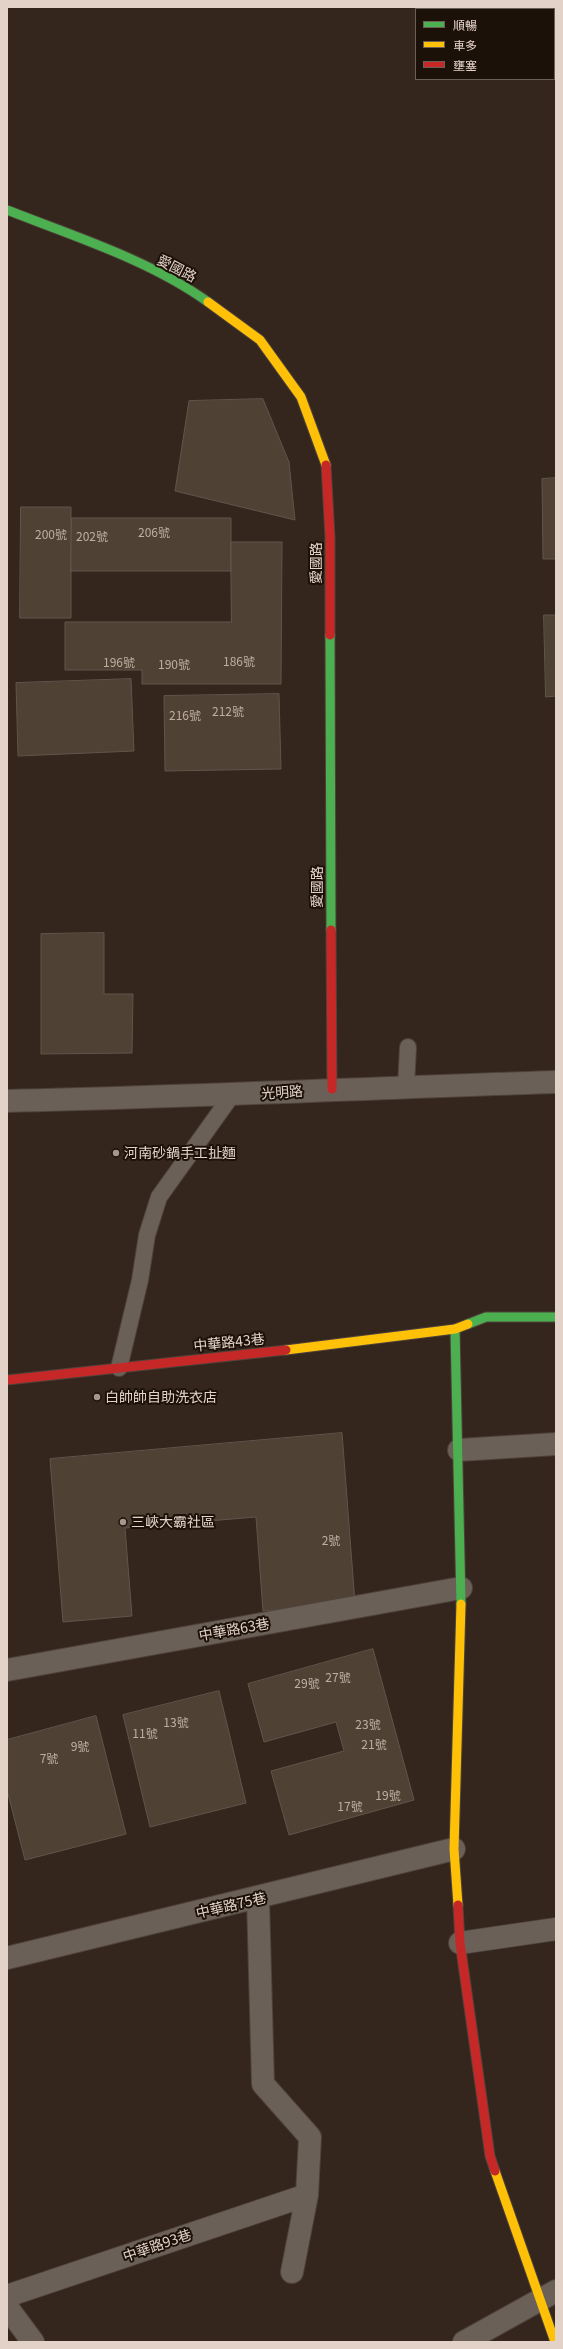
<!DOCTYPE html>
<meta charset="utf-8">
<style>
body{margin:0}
#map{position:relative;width:563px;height:2349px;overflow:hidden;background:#34261d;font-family:Georgia,"Noto Sans TC",serif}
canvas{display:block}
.frame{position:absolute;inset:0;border:8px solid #e3d2c7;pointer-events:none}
.legend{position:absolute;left:415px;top:8px;width:140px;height:72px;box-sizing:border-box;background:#1c1109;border:1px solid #6c5e55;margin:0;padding:5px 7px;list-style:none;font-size:12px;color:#e3d2c7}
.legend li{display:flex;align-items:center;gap:8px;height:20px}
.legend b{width:20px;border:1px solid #6c5e55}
</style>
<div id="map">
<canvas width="563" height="2349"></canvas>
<div class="frame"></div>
<ul class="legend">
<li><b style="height:5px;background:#4caf50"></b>順暢</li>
<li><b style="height:5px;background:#ffc107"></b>車多</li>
<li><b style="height:5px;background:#c62828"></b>壅塞</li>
</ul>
</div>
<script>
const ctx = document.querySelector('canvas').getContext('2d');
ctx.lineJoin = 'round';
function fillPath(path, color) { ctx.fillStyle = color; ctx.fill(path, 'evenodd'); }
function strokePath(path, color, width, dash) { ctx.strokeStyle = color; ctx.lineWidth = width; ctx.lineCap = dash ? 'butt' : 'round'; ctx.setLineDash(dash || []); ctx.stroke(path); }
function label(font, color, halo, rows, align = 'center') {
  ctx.font = font + ' Georgia,"Noto Sans TC",serif'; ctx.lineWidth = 4; ctx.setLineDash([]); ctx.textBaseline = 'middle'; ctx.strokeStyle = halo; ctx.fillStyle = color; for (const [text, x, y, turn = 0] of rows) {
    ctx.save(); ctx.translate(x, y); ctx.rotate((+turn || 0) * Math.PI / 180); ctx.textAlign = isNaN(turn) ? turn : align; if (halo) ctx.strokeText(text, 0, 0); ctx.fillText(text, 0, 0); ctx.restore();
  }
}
const building = new Path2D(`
 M263,399L289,462L295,520L175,491L189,401Z
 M556,478V559H543L542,479Z
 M21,507H71V618H20Z
 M72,518H231V571H71Z
 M231,542H282L281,684H142V670H65V622H231Z
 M544,615H556V696L546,697Z
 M131,679L134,751L18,756L16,683Z
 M279,694L281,769L165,771L164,696Z
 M104,933V994H133L132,1053L41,1054V934Z
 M342,1433L355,1603L263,1611L256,1517L125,1528L132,1616L63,1622L50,1459Z
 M373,1649L414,1800L289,1835L271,1771L344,1751L336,1722L264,1742L248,1684Z
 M219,1691L246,1803L150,1827L123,1715Z
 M96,1716L126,1834L25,1860L7,1790V1740Z`);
fillPath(building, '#4f4235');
strokePath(building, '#60554c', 1);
const lane = new Path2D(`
 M406,1087L408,1047
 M119,1368L140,1280L147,1235L159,1197L232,1095`);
const street = new Path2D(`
 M7,1101C190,1097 373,1088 556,1082
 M459,1450L556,1444
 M7,1670L461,1588
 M258,1899L263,2084L310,2137L307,2195L292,2272
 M460,1943L556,1929
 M7,1958L454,1849
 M7,2296L307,2195
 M7,2307L33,2342
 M464,2342L556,2291`);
const fast = new Path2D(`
 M7,210C73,236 150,260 208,302
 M330,635L331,930
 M468,1324L486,1317H556
 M455,1329L461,1604`);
const slow = new Path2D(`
 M208,302L260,340L301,397L326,465
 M286,1350L455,1329L468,1324
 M458,1905L454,1849L461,1604
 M495,2171L555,2342`);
const jam = new Path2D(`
 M326,465L330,537V635
 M331,930L332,1089
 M7,1380L286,1350
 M458,1905L460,1943L490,2156L495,2171`);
strokePath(lane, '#4f423b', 18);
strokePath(street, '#4f423b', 24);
strokePath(fast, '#4f423b', 11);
strokePath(slow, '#4f423b', 11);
strokePath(jam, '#4f423b', 11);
strokePath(lane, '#6b6058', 16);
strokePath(street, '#6b6058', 22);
strokePath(fast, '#4caf50', 9);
strokePath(slow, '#ffc107', 9);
strokePath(jam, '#c62828', 9);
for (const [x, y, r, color] of [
 [116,1153,4,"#a6968c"],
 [97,1397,4,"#a6968c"],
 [123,1522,4,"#a6968c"]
]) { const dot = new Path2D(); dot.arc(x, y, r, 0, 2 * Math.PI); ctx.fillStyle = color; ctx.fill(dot); strokePath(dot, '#1c1109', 1.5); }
label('12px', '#beaea2', null, [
 ["206號",154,532],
 ["200號",51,534],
 ["202號",92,536],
 ["186號",239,661],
 ["196號",119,662],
 ["190號",174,664],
 ["212號",228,711],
 ["216號",185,715],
 ["2號",331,1540],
 ["27號",338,1677],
 ["29號",307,1683],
 ["13號",176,1722],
 ["23號",368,1724],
 ["11號",145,1733],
 ["21號",374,1744],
 ["9號",80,1746],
 ["7號",49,1758],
 ["19號",388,1795],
 ["17號",350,1806]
]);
label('14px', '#e3d2c7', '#1c1109', [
 ["愛國路",177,268,27],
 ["愛國路",316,563,-90],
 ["愛國路",317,887,-90],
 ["光明路",282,1092,-4],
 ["中華路43巷",229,1342,-6],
 ["中華路63巷",234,1629,-10],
 ["中華路75巷",231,1905,-13],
 ["中華路93巷",157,2245,-19]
]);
label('14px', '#e3d2c7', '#1c1109', [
 ["河南砂鍋手工扯麵",124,1153],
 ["白帥帥自助洗衣店",105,1397],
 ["三峽大霸社區",131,1522]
], 'left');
</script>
